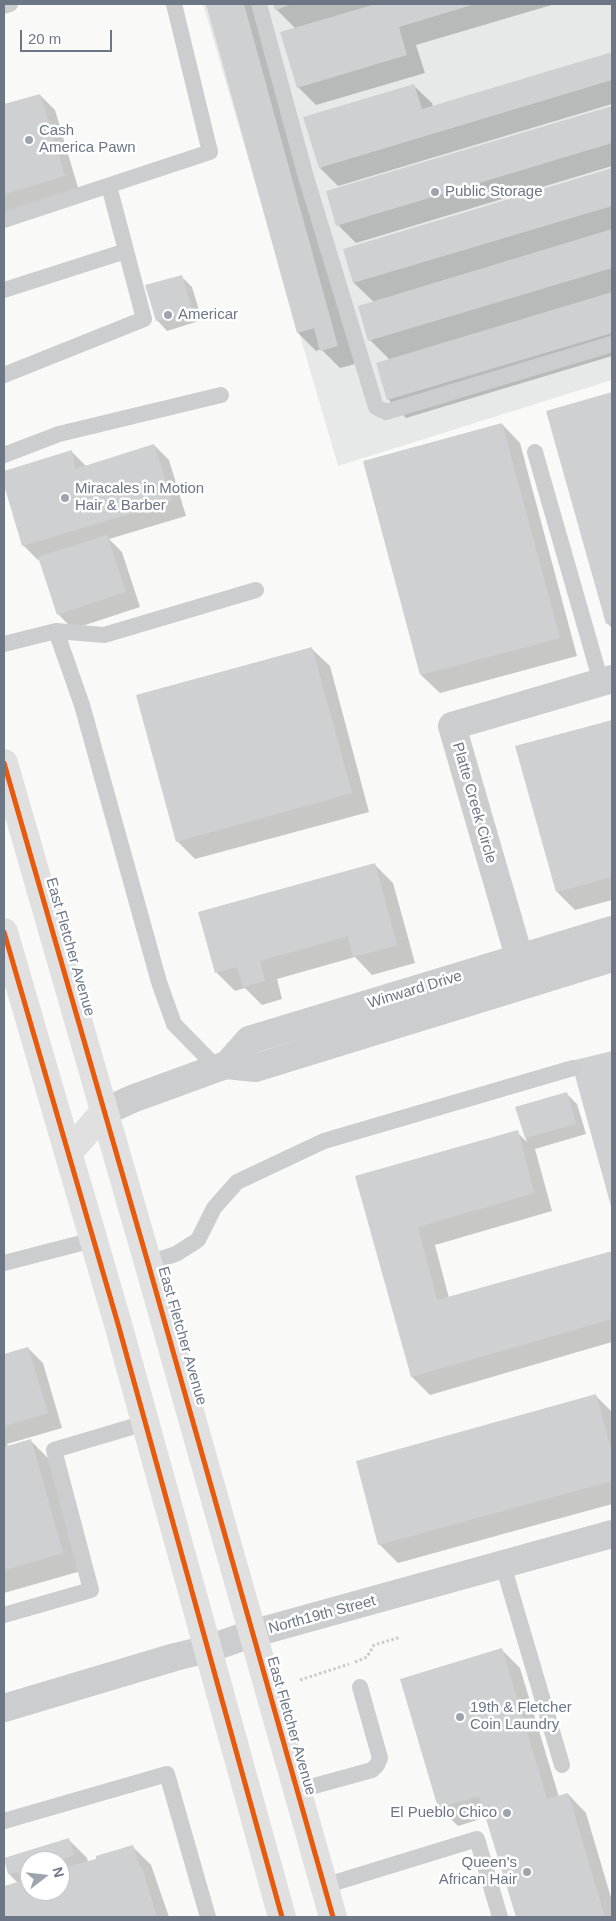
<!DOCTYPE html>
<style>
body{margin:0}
#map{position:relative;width:616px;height:1921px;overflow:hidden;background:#f9f9f8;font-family:Arial,sans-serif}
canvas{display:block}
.frame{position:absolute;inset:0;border:5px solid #6c7685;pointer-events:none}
.north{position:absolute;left:20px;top:1851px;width:50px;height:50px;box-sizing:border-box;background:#fff;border:1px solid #c4c8ce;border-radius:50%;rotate:74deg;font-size:14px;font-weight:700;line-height:20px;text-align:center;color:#6c7685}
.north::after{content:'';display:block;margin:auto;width:18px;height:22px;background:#9da4ad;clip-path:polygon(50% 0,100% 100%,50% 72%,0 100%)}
.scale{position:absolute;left:20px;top:30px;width:92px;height:22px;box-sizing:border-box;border:2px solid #6c7685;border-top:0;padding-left:6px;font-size:15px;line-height:18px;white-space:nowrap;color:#6c7685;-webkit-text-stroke:4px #fff;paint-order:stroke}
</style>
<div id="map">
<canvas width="616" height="1921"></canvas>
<div class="frame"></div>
<div class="north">N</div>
<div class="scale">20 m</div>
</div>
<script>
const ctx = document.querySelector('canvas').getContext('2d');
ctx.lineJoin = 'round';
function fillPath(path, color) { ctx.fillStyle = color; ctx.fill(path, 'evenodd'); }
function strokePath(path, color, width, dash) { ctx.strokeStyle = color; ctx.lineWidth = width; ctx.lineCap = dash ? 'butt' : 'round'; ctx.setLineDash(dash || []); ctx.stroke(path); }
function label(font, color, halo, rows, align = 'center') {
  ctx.font = font + ' Arial,sans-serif'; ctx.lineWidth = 5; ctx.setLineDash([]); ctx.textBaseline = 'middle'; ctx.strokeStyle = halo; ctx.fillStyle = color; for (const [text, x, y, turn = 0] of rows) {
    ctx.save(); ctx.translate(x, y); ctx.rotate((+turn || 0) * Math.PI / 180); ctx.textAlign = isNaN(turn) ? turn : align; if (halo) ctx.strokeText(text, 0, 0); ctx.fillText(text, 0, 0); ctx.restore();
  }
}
fillPath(new Path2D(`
 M203,4H612V380L338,466Z`), '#e7e9e9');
fillPath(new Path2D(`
 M207,4H257L355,364L340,368L321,349L316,351L298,333Z
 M274,4H555L416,45L425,73L316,105L298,87L296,29L276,9Z
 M612,53V104L338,186L320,168L413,85L432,103L433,107Z
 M40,95L55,110L79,191L4,213V106Z
 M612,107V166L356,243L338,225L328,192Z
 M612,169V356L406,418L388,399L390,360L370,340L374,302L354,283L345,249Z
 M181,276L192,287L202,320L167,331L157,320Z
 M612,393V628L607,623L548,411Z
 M502,424L520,443L577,656L440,693L421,675Z
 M154,445L169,460L186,516L109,539L122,552L140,607L73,629L58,614L40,560H38L23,545L4,481V472L72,452L87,467Z
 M311,648L330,666L369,812L195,859L177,841Z
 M612,721V900L575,910L557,892L517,747Z
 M375,865L393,883L415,963L372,975L355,957L277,979L282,999L262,1005L245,988L235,991L216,972Z
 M612,1052V1207L572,1062Z
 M566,1093L577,1104L586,1134L535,1149L552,1211L435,1245L449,1298L612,1253V1342L430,1395L412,1377L356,1177L517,1132L527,1142L517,1108Z
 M28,1348L43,1363L62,1428L7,1444L8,1447L30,1440L49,1459L81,1571L4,1593V1356Z
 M596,1396L612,1412V1504L398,1563L380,1545L357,1462Z
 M502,1650L520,1668L559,1797L568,1794L586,1813L612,1901V1917H517L487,1817L458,1826L439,1807Z
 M69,1840L87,1858L88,1862L133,1847L151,1865L169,1917H4V1887L18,1883L9,1874L4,1859ZM30,1861H60V1891H30Z`), '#0003');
fillPath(new Path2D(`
 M206,4H244L338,346L320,351L314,328L297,333Z
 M273,4H293L275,10Z
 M376,4H475L399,27L407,55L297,88L280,32Z
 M612,52V80L319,168L303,117L414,84L422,109Z
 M40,94L65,176L4,194V104Z
 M612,106V143L336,226L326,191Z
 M612,168V206L353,283L343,249Z
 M612,229V268L368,341L358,306Z
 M182,275L192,310L156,321L145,285Z
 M612,292V333L387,400L376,363Z
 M612,392V622L606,624L546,411Z
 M502,423L560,638L420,675L363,461Z
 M154,444L172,501L22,546L4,485V471L72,450L75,469Z
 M107,535L126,592L57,615L38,557Z
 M312,647L352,793L176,842L136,695Z
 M612,720V877L556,892L515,746Z
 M375,863L397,945L353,957L348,936L260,961L265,981L243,987L237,967L215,973L198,912Z
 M612,1051V1210L571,1061Z
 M567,1092L576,1124L525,1138L515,1107Z
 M518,1130L534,1193L418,1227L437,1300L612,1251V1319L411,1377L355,1176Z
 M28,1347L48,1413L4,1426V1354Z
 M596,1394L612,1453V1481L378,1545L356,1461Z
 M31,1439L63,1553L4,1570V1447Z
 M502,1648L547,1799L568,1793L605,1917H516L479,1796L438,1808L400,1679Z
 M69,1838L74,1855L64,1858L67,1867L96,1859V1856L133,1845L140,1868L142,1867L157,1917H4V1886L21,1881L18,1872L8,1874L4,1858ZM30,1861H60V1891H30Z`), '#cfd0d2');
strokePath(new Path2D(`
 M355,1662L367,1657L374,1645L401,1637
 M300,1680L349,1664`), '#cacbcc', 3, [2.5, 2.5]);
strokePath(new Path2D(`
 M259,4L306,177L376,407L386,412L612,344
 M4,6L10,4
 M4,220L210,152L174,4
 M4,290L126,251
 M4,375L144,319L109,186
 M535,452L601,682
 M4,455L59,434L221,395
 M56,631L104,635L256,590
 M4,644L56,631L82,705L159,982L174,1024L217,1068
 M4,1263L93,1240
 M148,1263L176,1254L198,1240L214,1208L237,1182L324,1141L573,1068
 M503,1565L562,1765
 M4,1615L91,1590L54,1450L145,1423
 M296,1791L372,1770L377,1765L380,1758L360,1687
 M4,1821L167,1774L208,1917
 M324,1886L477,1839L500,1917`), '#cccdce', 16);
strokePath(new Path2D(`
 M527,984L452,726L612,679
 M227,1065L249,1040L612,930
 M104,1112L132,1099L217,1068L227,1065L255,1068L612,958
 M4,1708L175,1657L208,1649L251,1634L612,1534`), '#cccdce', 28);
strokePath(new Path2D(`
 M4,763L148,1263L333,1917
 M4,932L118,1324L282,1917
 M69,1152L104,1112`), '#e0e0e1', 28);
strokePath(new Path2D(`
 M4,763L148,1263L333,1917
 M4,932L118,1324L282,1917`), '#e8590c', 5);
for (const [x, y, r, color] of [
 [29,140,5,"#9da4ad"],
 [435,192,5,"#9da4ad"],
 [168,315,5,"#9da4ad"],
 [65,498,5,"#9da4ad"],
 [460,1717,5,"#9da4ad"],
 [507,1813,5,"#9da4ad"],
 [527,1872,5,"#9da4ad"]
]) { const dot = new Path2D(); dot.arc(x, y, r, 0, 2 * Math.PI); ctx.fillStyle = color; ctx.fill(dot); strokePath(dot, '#fff', 2); }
label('15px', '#6c7685', '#fff', [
 ["Cash",39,131],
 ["America Pawn",39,148],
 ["Public Storage",445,192],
 ["Americar",178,315],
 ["Miracales in Motion",75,489],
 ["Hair & Barber",75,506],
 ["19th & Fletcher",470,1708],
 ["Coin Laundry",470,1725],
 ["El Pueblo Chico",497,1813,"right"],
 ["Queen's",517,1863,"right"],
 ["African Hair",517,1880,"right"]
], 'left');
label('15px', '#6c7685', '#fff', [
 ["Platte Creek Circle",474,803,74],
 ["East Fletcher Avenue",70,947,74],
 ["Winward Drive",415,990,-17],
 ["East Fletcher Avenue",182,1336,74],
 ["North19th Street",322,1615,-15],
 ["East Fletcher Avenue",291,1726,74]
]);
</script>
